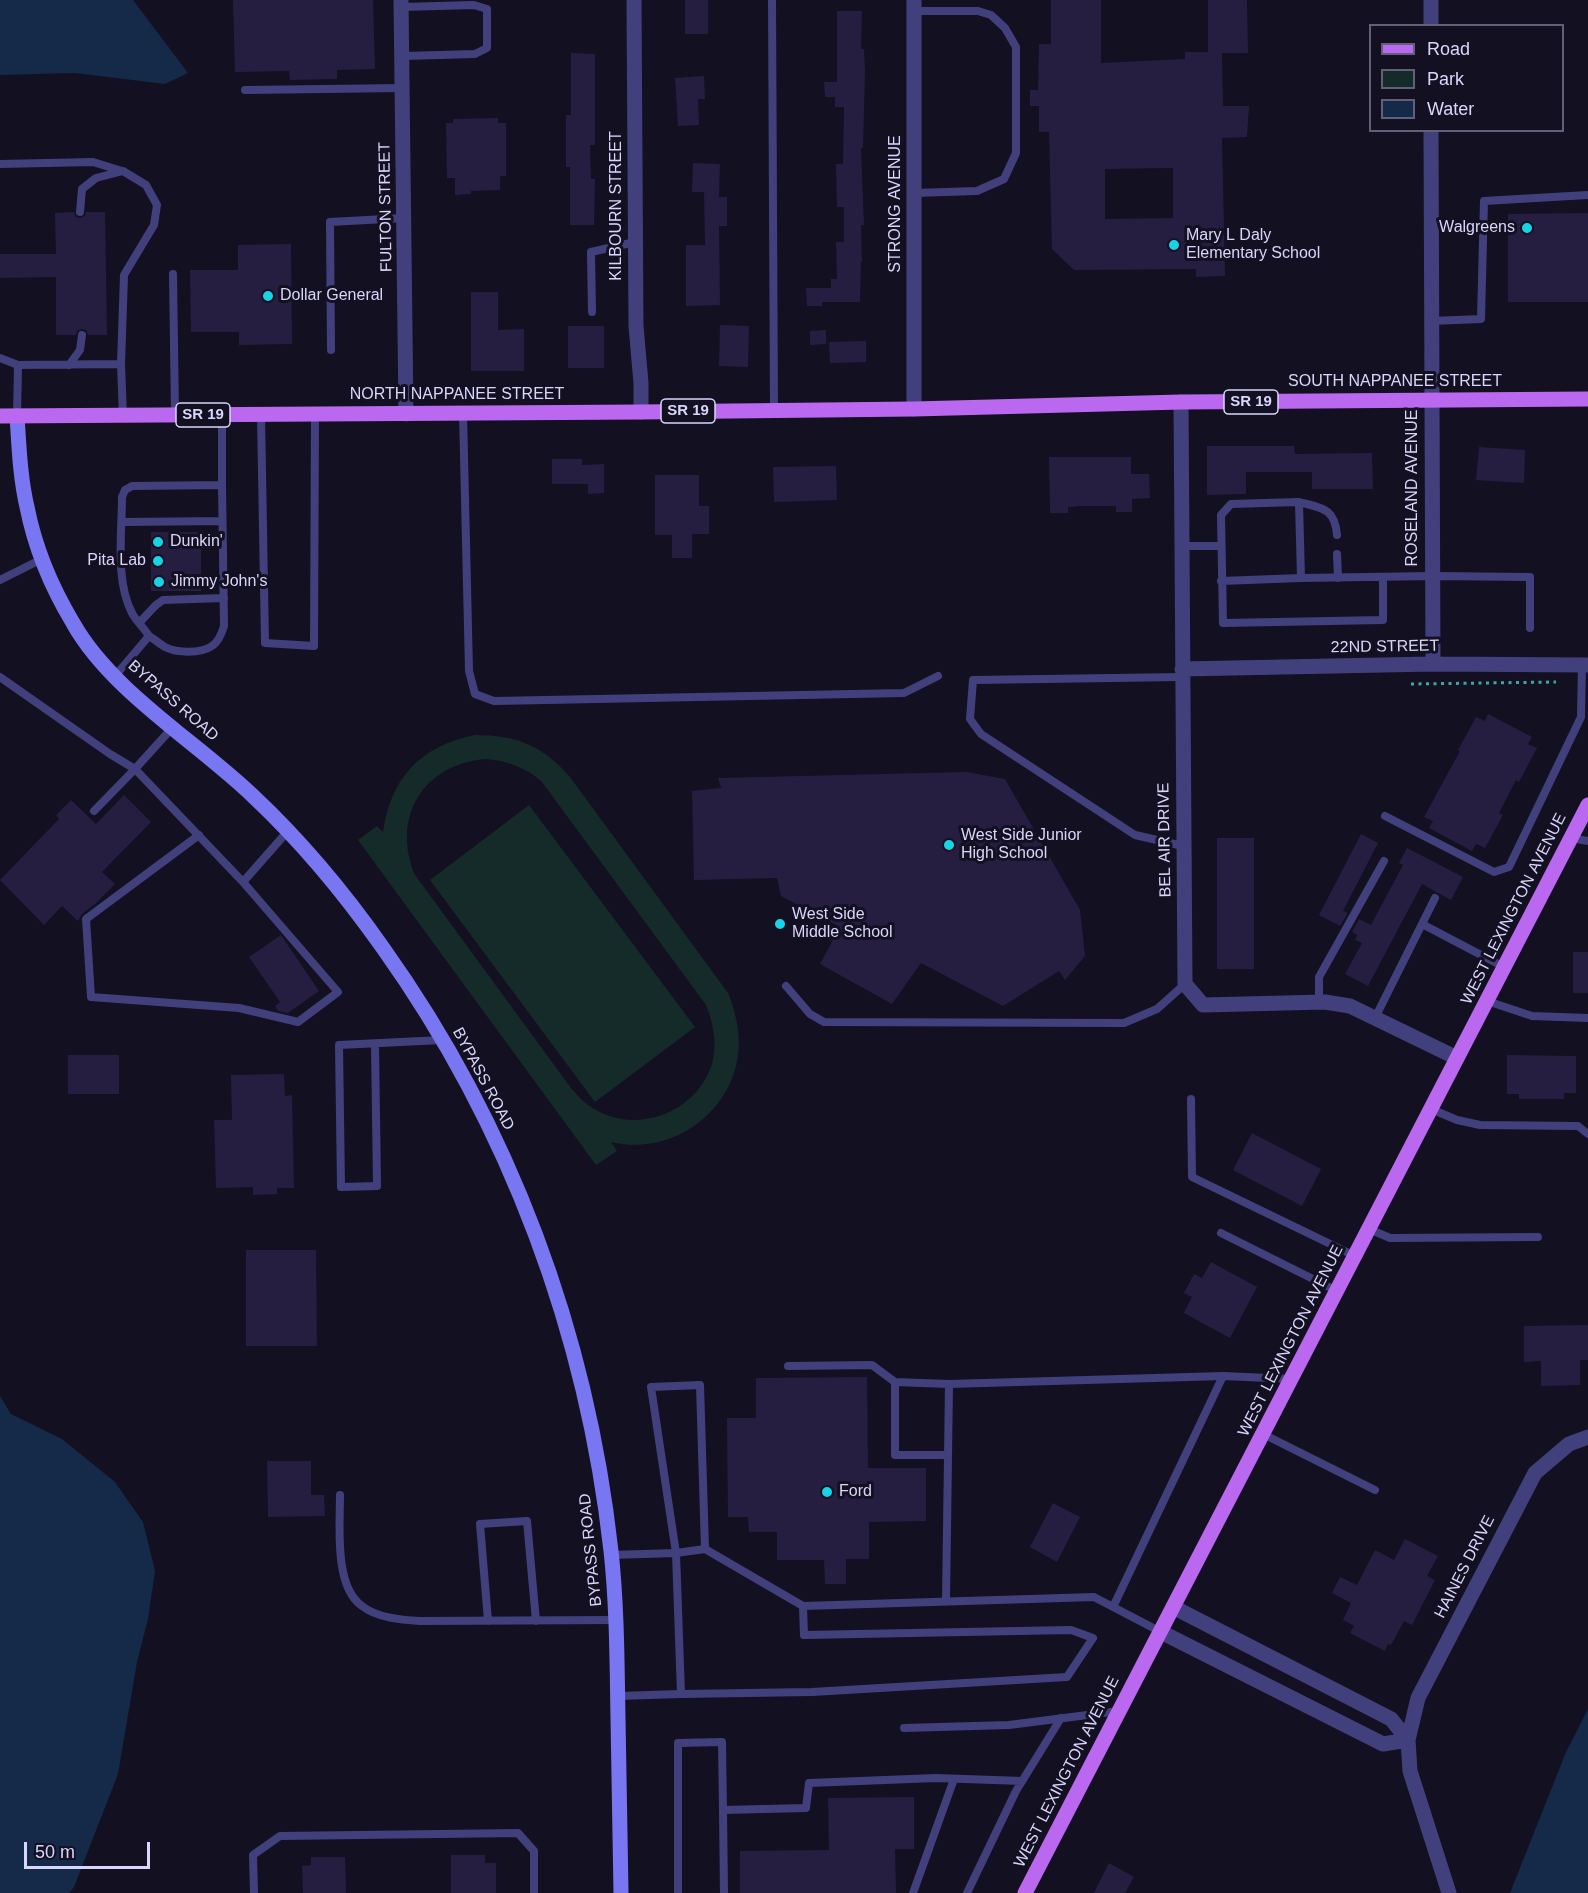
<!DOCTYPE html>
<style>
body{margin:0}
#map{position:relative;width:1588px;height:1893px;overflow:hidden;background:#131022;font-family:Arial,sans-serif}
canvas{display:block}
.legend{position:absolute;left:1369px;top:24px;width:195px;height:108px;box-sizing:border-box;background:#131022;border:2px solid #625f79;margin:0;padding:8px 10px;list-style:none;font-size:18px;color:#d9d6fb}
.legend li{display:flex;align-items:center;gap:12px;height:30px}
.legend b{width:30px;border:2px solid #625f79}
.scale{position:absolute;left:24px;top:1842px;width:126px;height:27px;box-sizing:border-box;border:3px solid #d9d6fb;border-top:0;padding-left:8px;font-size:18px;line-height:21px;white-space:nowrap;color:#d9d6fb;-webkit-text-stroke:4px #131022;paint-order:stroke}
</style>
<div id="map">
<canvas width="1588" height="1893"></canvas>
<ul class="legend">
<li><b style="height:8px;background:#bb68f0"></b>Road</li>
<li><b style="height:16px;background:#142b2a"></b>Park</li>
<li><b style="height:16px;background:#152948"></b>Water</li>
</ul>
<div class="scale">50 m</div>
</div>
<script>
const ctx = document.querySelector('canvas').getContext('2d');
ctx.lineJoin = 'round';
function fillPath(path, color) { ctx.fillStyle = color; ctx.fill(path, 'evenodd'); }
function strokePath(path, color, width, dash) { ctx.strokeStyle = color; ctx.lineWidth = width; ctx.lineCap = dash ? 'butt' : 'round'; ctx.setLineDash(dash || []); ctx.stroke(path); }
function label(font, color, halo, rows, align = 'center') {
  ctx.font = font + ' Arial,sans-serif'; ctx.lineWidth = 6; ctx.setLineDash([]); ctx.textBaseline = 'middle'; ctx.strokeStyle = halo; ctx.fillStyle = color; for (const [text, x, y, turn = 0] of rows) {
    ctx.save(); ctx.translate(x, y); ctx.rotate((+turn || 0) * Math.PI / 180); ctx.textAlign = isNaN(turn) ? turn : align; if (halo) ctx.strokeText(text, 0, 0); ctx.fillText(text, 0, 0); ctx.restore();
  }
}
fillPath(new Path2D(`
 M475,735C517,735 543,746 570,777L728,993C736,1013 741,1034 738,1056C729,1116 669,1156 611,1142L617,1151L596,1165L358,840L377,826L383,832C391,777 421,746 475,735ZM486,759C508,761 525,767 542,782L706,1005C713,1023 717,1041 713,1060C700,1112 636,1137 591,1107C583,1102 577,1095 571,1088L415,875C391,817 423,764 486,759Z
 M529,805L695,1027L595,1102L430,880Z`), '#142b2a');
fillPath(new Path2D(`
 M0,0H133L188,73L165,84L75,73L0,75Z
 M0,1396L11,1414L62,1439L115,1482L143,1522L155,1571L148,1619L137,1662L118,1774L74,1887L69,1893H0Z
 M1588,1709V1893H1510L1566,1752Z`), '#152948');
fillPath(new Path2D(`
 M233,0H373L375,69L337,70V79L290,80L289,71L235,72Z
 M685,0H708V34H685Z
 M1051,0H1101V63L1185,59V52H1208V0H1247L1248,53H1222L1223,106H1249L1247,137L1222,138L1225,276L1196,277V269L1074,270L1052,249L1049,132H1039V106H1030V90H1038L1039,44H1051ZM1173,168V218L1105,219V169Z
 M837,11H862L861,49H864L865,71L863,148H861L864,225H861L862,262H861L860,302H822V306H807L806,288H831V279H837L836,242H844V207H837L836,164H843L844,107H835V97H825L824,82H837Z
 M571,53L595,54V145H590L591,179H595L594,225H570V167H566V115H571Z
 M704,76L705,99H698L699,125L678,126L675,78Z
 M498,118V123H506V176H500V190L471,191V194L455,195V178H447L446,123H453V119Z
 M693,163L720,164L719,197H727V226H719L720,305L686,306V245H705L704,192H692Z
 M74,212L76,217L80,218L85,216L86,212H105L107,335H88L86,330L82,329L77,331L76,335H56V277L0,278V254H56L55,213Z
 M1588,213V302H1508V214Z
 M291,244L292,344L239,345V332H191L190,270H238V245Z
 M471,292H498V330L524,329V371H471Z
 M720,325L749,326L748,367L719,366Z
 M568,326H604V368H568Z
 M826,330V344L810,345V331Z
 M866,341V362L830,363L829,342Z
 M1207,446H1294L1295,454L1372,453L1373,489H1312V472H1246V494L1207,495Z
 M1479,447L1525,450L1524,483L1476,480Z
 M1049,457H1131V474H1149L1150,498L1132,499V512H1116V506H1081L1068,507V513H1050Z
 M552,459H582V465L604,464V493L588,494V484H552Z
 M836,466L837,500L774,502L773,467Z
 M655,475H699V506H709V534H692V558H672V535H655Z
 M151,532H201V591H151Z
 M1488,714L1532,737L1528,744L1537,748L1519,782L1516,780L1499,813L1503,815L1485,848L1476,844L1472,851L1429,828L1433,821L1424,817L1460,751L1458,750L1476,717L1485,721Z
 M967,772L1005,779L1080,910L1085,956L1065,980L1059,971L1003,1006L921,963L892,1004L820,964L840,927L781,896L777,878L694,880L692,791L721,788L718,778Z
 M124,795L151,822L102,872L115,884L95,904L82,914L78,921L62,906L44,925L0,880L59,819L56,815L71,800L96,824Z
 M1361,834L1378,843L1343,911L1348,913L1340,926L1319,915Z
 M1217,838H1254V969H1217Z
 M1407,848L1463,877L1451,900L1422,884L1368,986L1345,974L1362,943L1355,940L1357,935L1352,932L1359,919L1371,925L1403,865L1399,863Z
 M281,935L319,991L288,1013L278,1011L275,1006L280,1002L249,957Z
 M1573,952H1588V993H1573Z
 M68,1055H119V1094H68Z
 M1507,1055L1576,1056V1093H1564V1099H1519V1094H1507Z
 M284,1074L285,1096L292,1095L294,1188H277V1194L253,1195V1187L216,1188L214,1120H232L231,1075Z
 M1252,1133L1321,1169L1302,1206L1233,1170Z
 M246,1250H316L317,1346H246Z
 M1211,1262L1257,1287L1230,1338L1184,1313L1192,1297L1184,1293L1194,1274L1202,1278Z
 M1588,1325V1360H1580V1385L1541,1386V1361L1524,1362V1326Z
 M867,1377L868,1468H926V1521L869,1522V1559H846V1584H825L824,1560H777V1532H749L748,1517H728L727,1418H756V1378Z
 M267,1461H311V1495H324L325,1516L268,1517Z
 M1053,1503L1080,1517L1057,1562L1030,1547Z
 M1405,1539L1438,1556L1427,1576L1435,1580L1412,1625L1404,1621L1391,1645L1388,1644L1385,1651L1350,1633L1354,1626L1343,1620L1351,1603L1332,1593L1340,1577L1357,1585L1375,1550L1394,1560Z
 M914,1797V1849H895L896,1893H740V1851L829,1850L828,1798Z
 M451,1855H485V1863H496V1893H451Z
 M311,1857H345L346,1893H303L302,1866L311,1865Z
 M1109,1863L1134,1877L1125,1893H1094Z`), '#251e41');
strokePath(new Path2D(`
 M1411,684L1556,682`), '#3ba9a1', 3, [3, 4.5]);
strokePath(new Path2D(`
 M772,0L774,410
 M401,7L474,5L487,9V48L475,54L403,56
 M914,11H978L991,15L1005,28L1016,47V153L1004,179L977,191L914,193
 M245,90L402,88
 M0,164L93,162L122,171
 M80,212L82,189L96,178L123,171L146,185L157,205L154,225L124,275L121,364L123,416
 M173,274L175,415
 M592,312L591,252L635,242
 M1431,321L1481,319L1484,201L1588,195
 M331,350L330,222L404,218
 M0,358L18,365
 M69,365L80,350L82,335
 M463,413L469,671L475,694L494,701L904,693L938,676
 M261,415L265,643L314,646L315,414
 M17,416L18,365L121,364
 M1299,502C1322,508 1335,508 1337,535
 M122,522L222,521
 M1182,546H1221
 M1337,554L1338,578
 M1383,577V620L1223,623L1221,515L1231,504L1299,502L1301,578L1432,576L1530,577V628
 M0,580L42,559
 M1221,581L1301,578
 M139,623L156,605L163,600L224,598
 M149,636C154,639 160,644 165,647C177,653 200,654 212,646C218,642 222,633 224,626L222,485
 M115,676L149,636C144,628 136,621 132,613C115,581 122,533 122,497L125,490L132,486L222,485V415
 M0,677L110,754L135,769L173,727
 M1182,677L973,680L970,719L981,734L1135,835L1183,846
 M94,811L135,769L243,882L338,992L298,1022L239,1008L91,997L86,919L199,835
 M1385,816L1494,872L1509,867L1581,717L1582,665
 M1571,838L1588,841
 M243,882L287,832
 M1422,924L1504,967
 M786,986L810,1014L824,1022L1124,1023L1157,1009L1185,984
 M1487,1001L1532,1016L1588,1018
 M1319,1002V977L1384,861
 M1375,1018L1435,898
 M375,1044L377,1186L341,1187L339,1045L442,1040
 M1191,1099L1192,1177L1355,1256
 M1431,1109L1457,1120L1480,1125L1578,1126L1588,1134
 M1369,1229L1390,1238L1538,1237
 M1221,1233L1337,1291
 M788,1366L872,1365L895,1382L949,1384
 M895,1382V1455H948
 M1263,1434L1375,1490
 M340,1495C340,1527 334,1586 362,1606C377,1618 402,1620 420,1621L616,1620
 M611,1555L676,1553L651,1387L700,1385L705,1549L803,1606L1094,1597L1161,1632
 M946,1601L949,1384L1223,1376
 M1113,1607L1223,1376L1291,1379
 M488,1621L480,1524L527,1521L536,1621
 M681,1694L812,1692L1067,1677L1093,1638L1071,1630L804,1635L803,1606
 M618,1696L681,1694L676,1553L705,1549
 M904,1728L1009,1725L1119,1711
 M254,1893L253,1855L280,1836L518,1833L534,1851V1893
 M678,1893V1743L722,1742L723,1810
 M724,1893L723,1810L806,1808L809,1783L936,1778L1022,1781
 M913,1893L954,1779
 M967,1893L1016,1791L1061,1718`), '#42407c', 8);
strokePath(new Path2D(`
 M401,0L406,414
 M634,0L636,326L641,383V412
 M914,0V409
 M1431,0V26
 M1431,130L1433,664
 M1181,402L1185,984L1203,1005L1325,1002L1350,1006L1457,1058
 M1182,669L1433,664L1588,665
 M1161,1632L1383,1744L1408,1740L1391,1719L1173,1607
 M1449,1893L1410,1771L1408,1740L1418,1698L1535,1473L1569,1444L1588,1437`), '#42407c', 15);
strokePath(new Path2D(`
 M17,416C19,446 20,477 27,507C35,548 52,588 73,623C111,691 197,742 253,796C301,841 345,894 383,948C510,1126 587,1334 611,1551C617,1606 617,1662 618,1718C619,1776 620,1835 621,1893`), '#7876f1', 15);
strokePath(new Path2D(`
 M0,416L641,412L914,409L1181,402L1588,399
 M1025,1893L1588,805`), '#bb68f0', 15);
for (const [x, y, r, color] of [
 [1527,228,6,"#17d3e5"],
 [1174,245,6,"#17d3e5"],
 [268,296,6,"#17d3e5"],
 [158,542,6,"#17d3e5"],
 [158,561,6,"#17d3e5"],
 [159,582,6,"#17d3e5"],
 [949,845,6,"#17d3e5"],
 [780,924,6,"#17d3e5"],
 [827,1492,6,"#17d3e5"]
]) { const dot = new Path2D(); dot.arc(x, y, r, 0, 2 * Math.PI); ctx.fillStyle = color; ctx.fill(dot); strokePath(dot, '#131022', 2); }
for (const [x, y, w] of [
 [1251,402,54],
 [688,411,54],
 [203,415,54]
]) { const box = new Path2D(); box.roundRect(x - w / 2, y - 12, w, 24, 4.5); ctx.fillStyle = '#131022'; ctx.fill(box); strokePath(box, '#d9d6fb', 1.5); }
label('bold 15px', '#d9d6fb', null, [
 ["SR 19",1251,402],
 ["SR 19",688,411],
 ["SR 19",203,415]
]);
label('16px', '#d9d6fb', '#131022', [
 ["STRONG AVENUE",896,204,-90],
 ["KILBOURN STREET",617,206,-90],
 ["FULTON STREET",386,207,-91],
 ["SOUTH NAPPANEE STREET",1395,382],
 ["NORTH NAPPANEE STREET",457,395],
 ["ROSELAND AVENUE",1413,488,-90],
 ["22ND STREET",1385,647,-1],
 ["BYPASS ROAD",173,701,41],
 ["BEL AIR DRIVE",1165,840,-91],
 ["WEST LEXINGTON AVENUE",1514,909,-63],
 ["BYPASS ROAD",483,1079,62],
 ["WEST LEXINGTON AVENUE",1291,1341,-63],
 ["BYPASS ROAD",591,1550,-96],
 ["HAINES DRIVE",1465,1567,-63],
 ["WEST LEXINGTON AVENUE",1067,1772,-63]
]);
label('16px', '#d9d6fb', '#131022', [
 ["Walgreens",1515,228,"right"],
 ["Mary L Daly",1186,236],
 ["Elementary School",1186,254],
 ["Dollar General",280,296],
 ["Dunkin'",170,542],
 ["Pita Lab",146,561,"right"],
 ["Jimmy John's",171,582],
 ["West Side Junior",961,836],
 ["High School",961,854],
 ["West Side",792,915],
 ["Middle School",792,933],
 ["Ford",839,1492]
], 'left');
</script>
